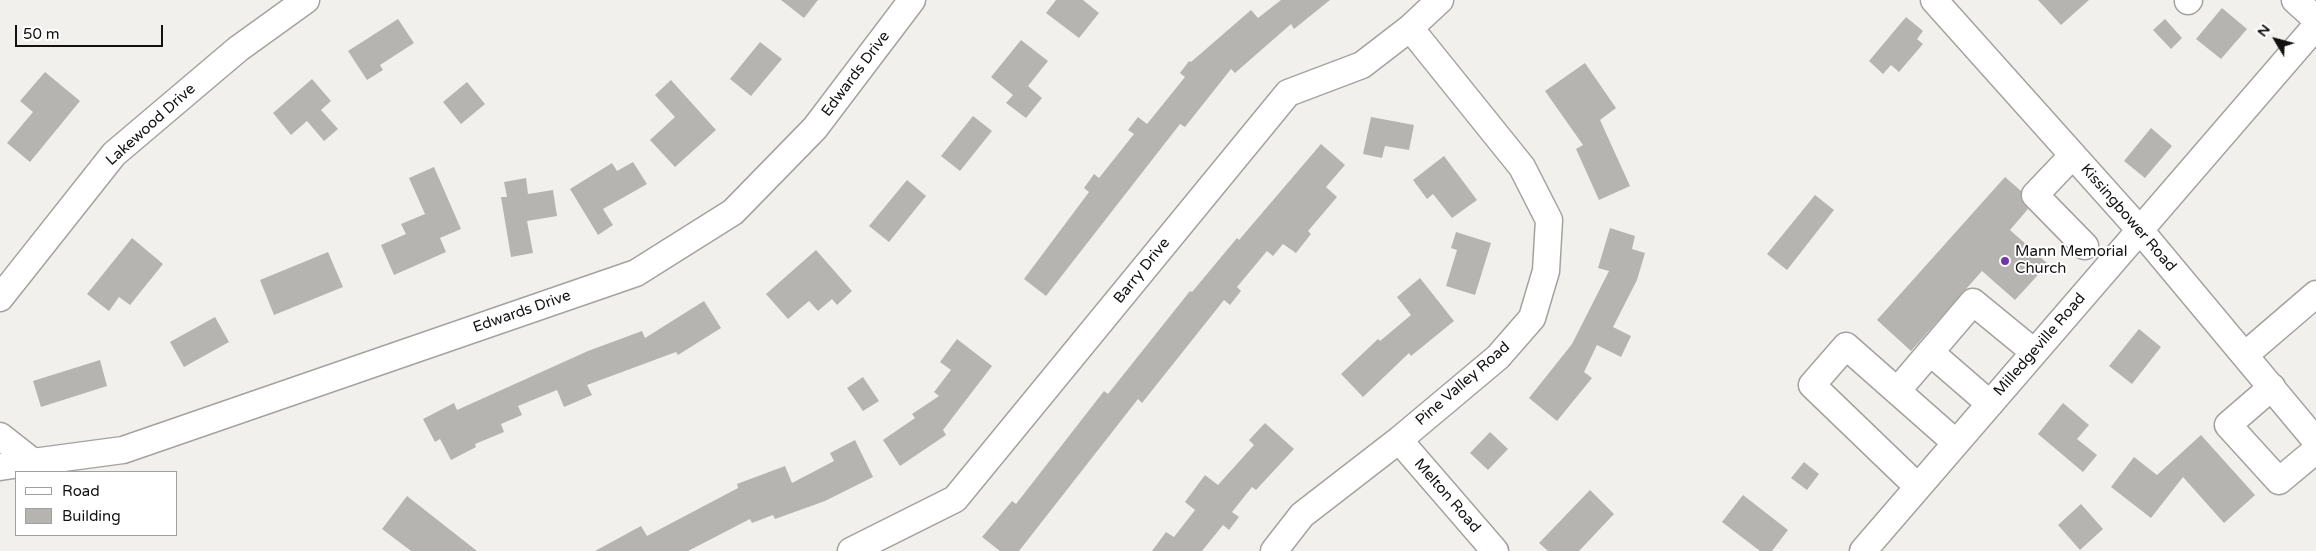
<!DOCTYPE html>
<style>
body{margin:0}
#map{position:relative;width:2316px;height:551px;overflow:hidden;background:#f2f0ed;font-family:"Varela Round",sans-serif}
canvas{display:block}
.legend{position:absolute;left:15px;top:471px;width:162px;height:65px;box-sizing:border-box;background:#fff;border:1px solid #a1a0a0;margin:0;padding:6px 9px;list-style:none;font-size:15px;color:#131211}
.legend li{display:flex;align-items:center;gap:10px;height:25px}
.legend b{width:25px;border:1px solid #a1a0a0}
.north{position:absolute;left:2251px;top:15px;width:50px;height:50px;-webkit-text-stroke:4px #fff;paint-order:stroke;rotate:307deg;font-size:14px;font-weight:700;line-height:20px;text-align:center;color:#131211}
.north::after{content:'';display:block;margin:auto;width:18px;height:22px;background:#131211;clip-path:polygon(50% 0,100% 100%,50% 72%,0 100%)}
.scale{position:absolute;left:15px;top:25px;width:148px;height:22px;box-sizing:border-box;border:2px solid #131211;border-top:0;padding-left:6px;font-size:15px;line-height:18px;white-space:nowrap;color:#131211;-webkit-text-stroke:4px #fff;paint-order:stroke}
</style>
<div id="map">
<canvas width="2316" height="551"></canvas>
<ul class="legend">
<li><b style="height:6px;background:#fff"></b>Road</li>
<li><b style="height:14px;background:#b6b4b1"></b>Building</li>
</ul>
<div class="north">N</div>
<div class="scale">50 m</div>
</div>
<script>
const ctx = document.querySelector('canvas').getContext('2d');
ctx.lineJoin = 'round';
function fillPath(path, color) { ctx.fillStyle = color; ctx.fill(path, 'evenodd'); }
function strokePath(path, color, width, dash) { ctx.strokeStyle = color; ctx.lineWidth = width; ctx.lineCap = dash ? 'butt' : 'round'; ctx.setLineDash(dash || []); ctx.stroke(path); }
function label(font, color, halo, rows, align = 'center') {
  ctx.font = font + ' "Varela Round",sans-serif'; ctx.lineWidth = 4; ctx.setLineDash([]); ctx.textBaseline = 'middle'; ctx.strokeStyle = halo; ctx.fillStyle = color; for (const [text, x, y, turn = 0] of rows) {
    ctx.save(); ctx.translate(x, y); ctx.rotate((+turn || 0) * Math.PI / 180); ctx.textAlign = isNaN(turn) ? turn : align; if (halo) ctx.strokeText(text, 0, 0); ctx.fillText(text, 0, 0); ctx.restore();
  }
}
fillPath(new Path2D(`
 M781,0H818L804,18Z
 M1056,0H1083L1099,13L1079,38L1046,13Z
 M1281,0H1330L1294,29L1291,24L1235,73L1231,69L1185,127L1180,124L1046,296L1024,279L1089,192L1084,188L1094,174L1099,178L1134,134L1128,130L1138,117L1147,124L1185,77L1180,73L1189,61L1191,62L1251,10L1258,18Z
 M2038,0H2089L2061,25Z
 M2222,8L2247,29L2221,59L2196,39Z
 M1906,17L1923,31L1917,39L1923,44L1899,72L1891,65L1883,74L1869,61Z
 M398,19L414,43L380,65L383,70L367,80L348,51Z
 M2165,19L2182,38L2171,49L2153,30Z
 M1021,40L1048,61L1028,86L1042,98L1026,118L1006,103L1013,95L991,77Z
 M760,42L782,59L751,96L730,79Z
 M1585,63L1616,108L1600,120L1630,186L1599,200L1576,149L1583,145L1545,91Z
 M45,72L80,101L30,162L7,143L33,112L20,101Z
 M312,79L331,101L321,110L338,129L324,141L307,121L291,135L273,113Z
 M671,80L716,130L675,167L650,140L675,117L655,95Z
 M467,82L485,104L461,124L443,102Z
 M973,116L992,131L960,171L941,156Z
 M1371,117L1414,125L1409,150L1385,146L1382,158L1363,154Z
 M2151,128L2172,146L2145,178L2124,161Z
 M1321,144L1345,165L1326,187L1337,197L1308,231L1311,234L1296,253L1283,244L1273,256L1267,251L1237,287L1241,291L1230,305L1224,300L1142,403L1138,399L1019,551H1000L982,537L1012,501L1016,504L1104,391L1108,394L1190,291L1192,292L1237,238L1239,240Z
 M1444,156L1477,200L1452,218L1433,194L1427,199L1413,180Z
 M633,162L647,184L603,209L613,225L598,235L570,189L612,163L617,171Z
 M434,167L461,229L440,238L446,252L394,275L381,245L406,234L401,224L425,214L409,178Z
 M2005,177L2021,191V199L2028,209L2010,230L2048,264L2015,300L1982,271L1911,351L1877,320Z
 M526,178L528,194L553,190L557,216L527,221L533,253L511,257L501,197H507L504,182Z
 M907,180L926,196L889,242L869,226Z
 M1815,195L1834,210L1787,270L1767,254Z
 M1610,228L1635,236L1632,249L1645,253L1637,280L1613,327L1631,336L1621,357L1597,345L1584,372L1592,378L1557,421L1529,398L1572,344L1609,271L1598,268Z
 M1456,232L1491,243L1475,295L1446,286L1457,250L1451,248Z
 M132,238L163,264L130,305L119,297L109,311L87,294Z
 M816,250L852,291L837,305L832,299L818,311L809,301L788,319L766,294Z
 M328,252L343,287L274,315L260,280Z
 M1420,278L1454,321L1411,356L1409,353L1363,397L1341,374L1378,339L1380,341L1411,315L1397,297Z
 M704,301L721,328L678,355L676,352L587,385L592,395L564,407L557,390L518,406L522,415L501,424L504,432L475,444L476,447L451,460L440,439L435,442L423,419L454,403L457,410L588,351L642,331L645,338Z
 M215,317L229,342L184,367L170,342Z
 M2139,329L2161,347L2132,384L2109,366Z
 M957,339L992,366L943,430L946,435L900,466L883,440L915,418L912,414L939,396L934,392L951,370L940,362Z
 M100,360L107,386L41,407L33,381Z
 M863,377L879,401L863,411L847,388Z
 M2063,403L2089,425L2077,439L2097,455L2083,472L2038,434Z
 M1265,423L1294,449L1256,490L1252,487L1232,512L1239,517L1229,530L1223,525L1202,551H1152L1166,532L1174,537L1195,510L1185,502L1205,475L1218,485L1254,445L1249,440Z
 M1490,432L1508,449L1488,470L1470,453Z
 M2201,435L2255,495L2224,523L2183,477L2151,518L2111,487L2134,457L2157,475Z
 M855,440L873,477L825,501L775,519L773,515L752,523L750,519L688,551H595L641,526L647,536L738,488L737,484L785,466L792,483L834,461L830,453Z
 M1804,462L1819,474L1807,490L1791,478Z
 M1590,490L1614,514L1579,551H1548L1539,543Z
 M1743,495L1788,530L1772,551H1760L1722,522Z
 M407,496L477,551H411L382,529Z
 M2081,504L2103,529L2080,550L2058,525Z`), '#b6b4b1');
const minor = new Path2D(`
 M1934,0L2139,229L2316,441
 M2295,0L2316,19
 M2188,1L2189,0
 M2073,155L2035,195L2085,246
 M0,298L114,154L238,49L306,0
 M1930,352L1990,404
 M2245,355L2316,294
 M2272,387L2228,425L2279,481L2316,450
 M1897,391L1973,302L2034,352
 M0,436L33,462L123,450L636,273L733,212L815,128L912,0
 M1399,440L1495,551
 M0,467L33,462
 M1918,487L1812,385L1846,346L1956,443
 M851,551L955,499L1288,93L1362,65L1410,28L1440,0
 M1274,551L1302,515L1399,440L1498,357L1532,318L1546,271L1549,220L1522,167L1410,28
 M1863,551L2316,26`);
strokePath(minor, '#a4a29f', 29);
strokePath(minor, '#fff', 26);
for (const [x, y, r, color] of [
 [2005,261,5,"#7335ab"]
]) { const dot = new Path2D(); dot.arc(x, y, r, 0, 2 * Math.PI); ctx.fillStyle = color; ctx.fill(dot); strokePath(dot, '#fff', 2); }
label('15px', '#131211', '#fff', [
 ["Edwards Drive",856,74,-53],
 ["Lakewood Drive",151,125,-42],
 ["Kissingbower Road",2128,218,49],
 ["Barry Drive",1142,271,-51],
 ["Edwards Drive",522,312,-19],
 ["Milledgeville Road",2040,345,-49],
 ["Pine Valley Road",1463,384,-41],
 ["Melton Road",1447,496,49]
]);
label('15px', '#131211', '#fff', [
 ["Mann Memorial",2015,252],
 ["Church",2015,269]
], 'left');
</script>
